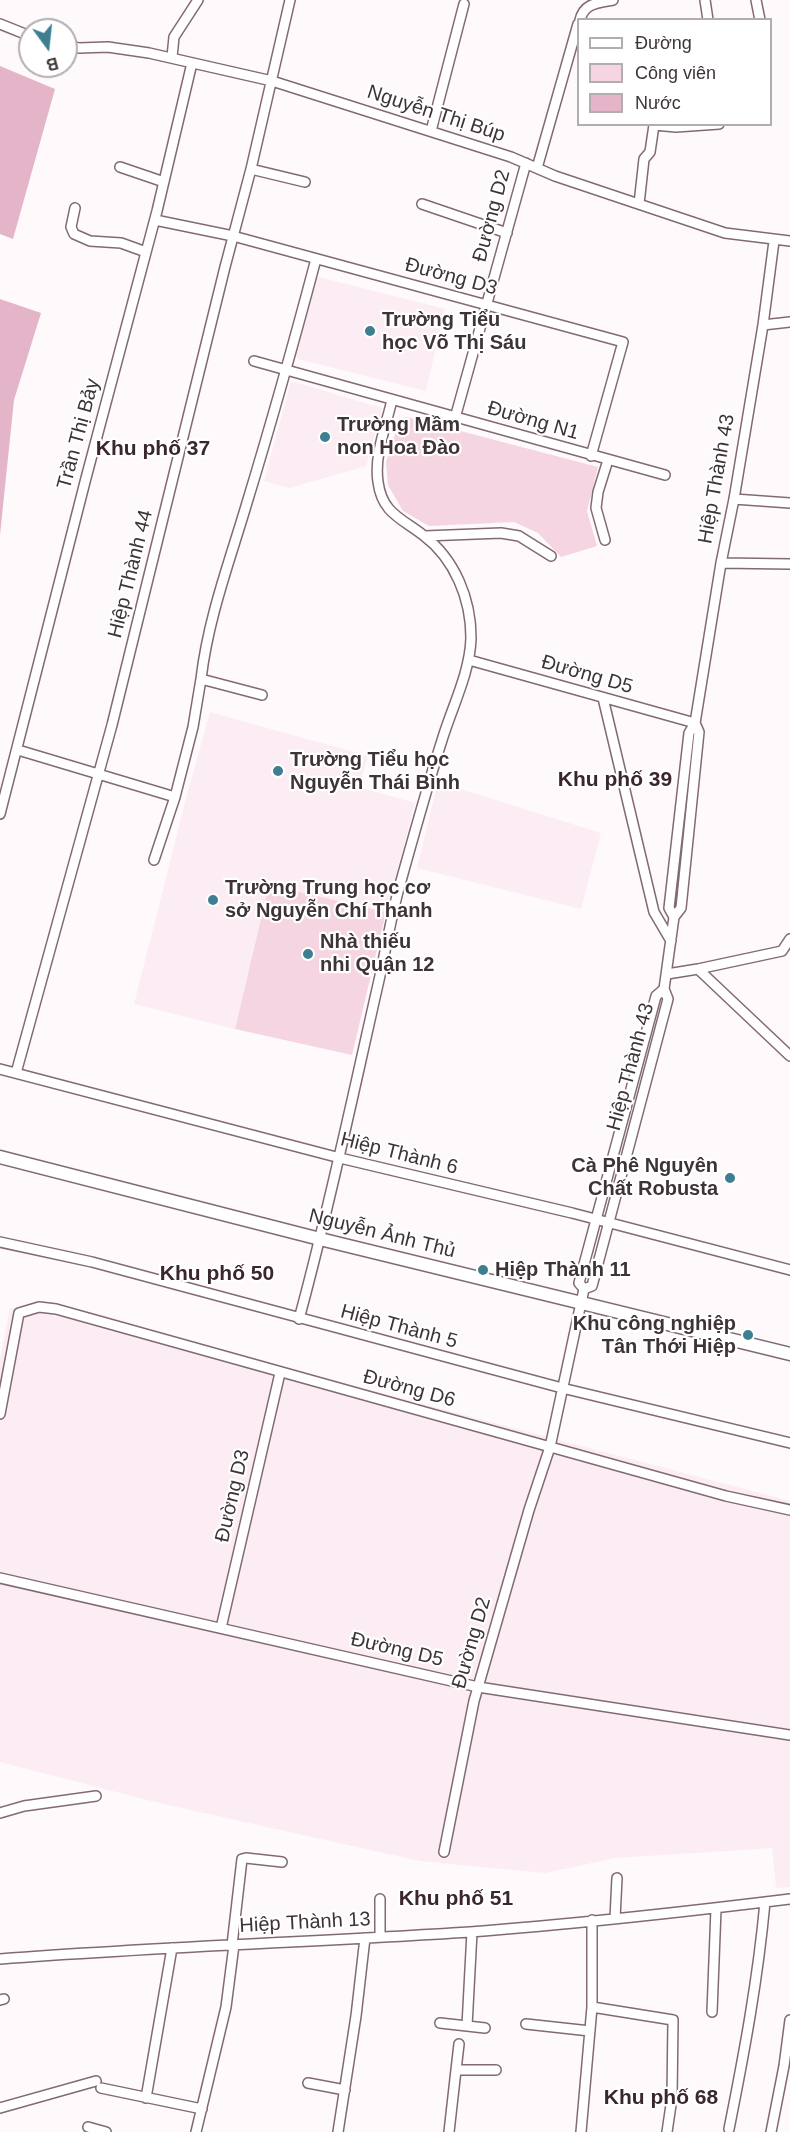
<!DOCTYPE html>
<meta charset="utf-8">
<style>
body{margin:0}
#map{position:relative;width:790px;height:2132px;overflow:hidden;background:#fef9fb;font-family:Arial,sans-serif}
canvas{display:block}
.legend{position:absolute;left:577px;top:18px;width:195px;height:108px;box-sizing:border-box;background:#fff;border:2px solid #b2aeaf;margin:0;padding:8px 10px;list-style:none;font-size:18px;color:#3e3438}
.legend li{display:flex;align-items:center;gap:12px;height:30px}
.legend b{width:30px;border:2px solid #b2aeaf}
.north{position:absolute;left:18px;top:18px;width:60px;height:60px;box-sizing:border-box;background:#fff;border:2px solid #b2aeaf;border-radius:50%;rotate:165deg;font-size:16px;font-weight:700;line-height:24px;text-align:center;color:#3e3438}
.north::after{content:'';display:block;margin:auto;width:21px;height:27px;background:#3d7f90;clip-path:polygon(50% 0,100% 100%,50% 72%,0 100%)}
</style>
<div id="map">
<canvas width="790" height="2132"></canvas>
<ul class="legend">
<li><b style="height:8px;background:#fff"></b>Đường</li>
<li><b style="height:16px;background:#f5d5e2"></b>Công viên</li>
<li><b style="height:16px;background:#e4b5c9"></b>Nước</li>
</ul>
<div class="north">B</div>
</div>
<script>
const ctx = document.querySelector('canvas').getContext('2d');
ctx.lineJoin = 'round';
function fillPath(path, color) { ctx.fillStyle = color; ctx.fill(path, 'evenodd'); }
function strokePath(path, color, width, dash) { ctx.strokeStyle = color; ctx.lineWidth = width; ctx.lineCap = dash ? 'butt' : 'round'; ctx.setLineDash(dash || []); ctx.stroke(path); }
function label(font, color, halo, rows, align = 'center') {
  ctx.font = font + ' Arial,sans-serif'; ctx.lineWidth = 4.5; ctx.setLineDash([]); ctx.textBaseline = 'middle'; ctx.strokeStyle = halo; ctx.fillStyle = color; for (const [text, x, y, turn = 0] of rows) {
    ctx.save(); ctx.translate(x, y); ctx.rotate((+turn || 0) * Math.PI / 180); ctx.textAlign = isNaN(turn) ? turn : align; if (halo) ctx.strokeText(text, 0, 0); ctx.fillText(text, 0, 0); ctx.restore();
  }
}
fillPath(new Path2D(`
 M319,277L445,309L426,391L298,359L295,353L313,281Z
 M291,381L382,408L366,466L289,488L264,481Z
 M210,712L368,756L359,787L415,803L386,912L269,886L235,1029L134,1004L188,791Z
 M438,782L601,833L581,909L417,868Z
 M10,1308L154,1333L790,1501V1887L776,1888L772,1848L615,1858L545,1873L420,1861L155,1802L0,1762V1359Z`), '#fbedf3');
fillPath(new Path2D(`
 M407,417L598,467L587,511L597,546L561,557L538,533L514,522L429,526L403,511L388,485L386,462L400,419Z
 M269,885L386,912L352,1055L235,1029Z`), '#f5d5e2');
fillPath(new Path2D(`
 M0,66L55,89L13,239L0,234Z
 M0,299L41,313L14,400L0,535Z`), '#e4b5c9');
const minor = new Path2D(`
 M705,0L708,20
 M756,0L760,20
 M580,20C584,3 598,3 613,0
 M0,24L30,36
 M66,45L79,48L108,47L149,53L272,81L511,157L555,176L725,233L790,241
 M172,57L174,37L198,0
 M431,131L464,4
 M120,167L164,182
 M537,168L578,24
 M251,169L305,182
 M422,204L507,233
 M639,204L644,159L650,152L654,125L676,127L719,124
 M75,208L71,227L74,234L90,241L121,243L146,252
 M155,220L233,236L623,342L591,456
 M763,325L790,322
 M254,361L665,475
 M455,418L526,163
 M734,499L790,503
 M425,536L501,533L519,536L551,556
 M605,540L596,508L598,492L608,460
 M721,563L790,564
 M469,660L695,723
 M262,695L201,679C208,619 229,563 246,506C271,424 294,342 316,259
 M603,698L654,912L671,941
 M18,750L175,797L154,860
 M175,797L193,727L201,679
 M0,814L86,478L157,211L192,63
 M674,917L669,908L689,733L695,723L721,563L734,499L763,325L774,241
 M698,969L790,1056
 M667,974L698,969L782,951L790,939
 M0,1069L340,1158L572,1213L790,1270
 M16,1073L112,725L225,267L251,169L290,0
 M0,1242L92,1262L562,1388L790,1443
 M584,1289L592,1286L668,999L664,989L674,917L681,908L699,732L695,723
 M299,1319C329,1209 352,1099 377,989C385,955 390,921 399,888C413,838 427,787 443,737C453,705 470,672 471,638C471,599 455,559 423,535C401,518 382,513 378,482C374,455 386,426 392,400
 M0,1414L19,1313L39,1307L56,1309L726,1496L790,1510
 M0,1578L478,1687L790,1735
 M221,1628L280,1373
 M0,1813L24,1806L96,1796
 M444,1852L474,1701L529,1510L550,1447L584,1289L579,1283L656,996L664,989
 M615,1918L617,1878
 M380,1937V1899
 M232,1945L242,1859L246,1858L282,1862
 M0,1959C157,1947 314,1942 470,1932C577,1924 684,1912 790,1899
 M0,2000L4,1999
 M592,2007L673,2020L672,2098L667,2132
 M712,2012L716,1909
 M440,2023L467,2026L472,1932
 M526,2024L590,2031
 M467,2026L485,2028
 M456,2070L459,2044
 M308,2083L345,2090
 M101,2088L202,2109
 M146,2098L172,1948
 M0,2108L96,2081
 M88,2127L106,2132
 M729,2129C744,2054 758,1979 765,1902
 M196,2132L226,2007L234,1945
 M338,2132L356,2016L365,1938
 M449,2132L456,2070H496
 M581,2132L592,2007V1920
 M771,2132L784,2066L790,2020`);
const major = new Path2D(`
 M0,1157L320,1239L790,1354`);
strokePath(minor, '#826a74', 12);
strokePath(major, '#826a74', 15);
strokePath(minor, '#fff', 9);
strokePath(major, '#fff', 12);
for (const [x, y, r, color] of [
 [370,331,6,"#3d7f90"],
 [325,437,6,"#3d7f90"],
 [278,771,6,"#3d7f90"],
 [213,900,6,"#3d7f90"],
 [308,954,6,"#3d7f90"],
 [730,1178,6,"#3d7f90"],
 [483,1270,6,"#3d7f90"],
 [748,1335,6,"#3d7f90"]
]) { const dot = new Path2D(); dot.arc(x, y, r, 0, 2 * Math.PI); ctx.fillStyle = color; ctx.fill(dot); strokePath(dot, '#fff', 2); }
label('20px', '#3e3438', '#fff', [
 ["Nguyễn Thị Búp",436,114,18],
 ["Đường D2",492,216,-75],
 ["Đường D3",451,277,15],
 ["Đường N1",533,421,16],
 ["Trần Thị Bảy",79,434,-75],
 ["Hiệp Thành 43",717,479,-80],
 ["Hiệp Thành 44",131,574,-76],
 ["Đường D5",587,675,16],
 ["Hiệp Thành 43",631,1067,-75],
 ["Hiệp Thành 6",399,1154,14],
 ["Nguyễn Ảnh Thủ",382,1234,14],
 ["Hiệp Thành 5",399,1327,15],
 ["Đường D6",409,1389,15],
 ["Đường D3",233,1496,-77],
 ["Đường D2",472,1643,-74],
 ["Đường D5",397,1650,13],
 ["Hiệp Thành 13",305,1923,-3]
]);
label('bold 20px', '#3e3438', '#fff', [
 ["Trường Tiểu",382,320],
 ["học Võ Thị Sáu",382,343],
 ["Trường Mầm",337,425],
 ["non Hoa Đào",337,448],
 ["Trường Tiểu học",290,760],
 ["Nguyễn Thái Bình",290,783],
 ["Trường Trung học cơ",225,888],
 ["sở Nguyễn Chí Thanh",225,911],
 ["Nhà thiếu",320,942],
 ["nhi Quận 12",320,965],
 ["Cà Phê Nguyên",718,1166,"right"],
 ["Chất Robusta",718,1189,"right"],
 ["Hiệp Thành 11",495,1270],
 ["Khu công nghiệp",736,1324,"right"],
 ["Tân Thới Hiệp",736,1347,"right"]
], 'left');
label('bold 21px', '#3b262f', '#fff', [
 ["Khu phố 37",153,449],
 ["Khu phố 39",615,780],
 ["Khu phố 50",217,1274],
 ["Khu phố 51",456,1899],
 ["Khu phố 68",661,2098]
]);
</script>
